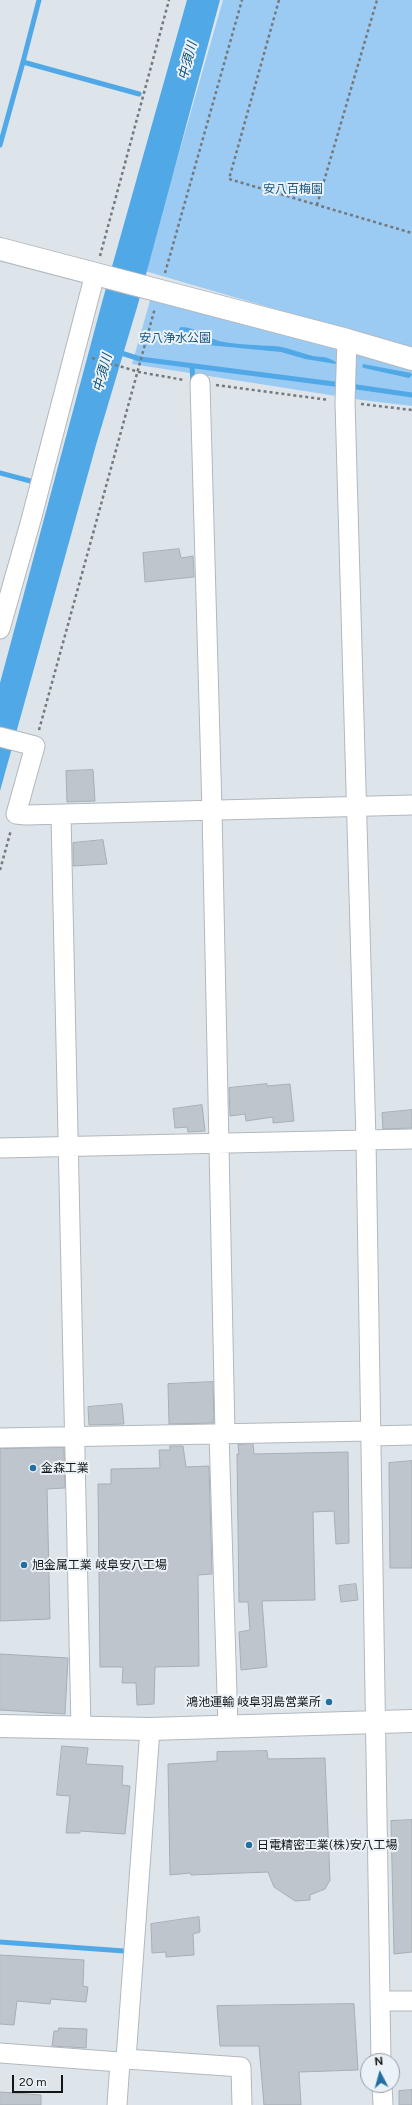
<!DOCTYPE html>
<meta charset="utf-8">
<style>
body{margin:0}
#map{position:relative;width:412px;height:2105px;overflow:hidden;background:#dde5eb;font-family:Figtree,sans-serif}
canvas{display:block}
.north{position:absolute;left:360px;top:2053px;width:40px;height:40px;box-sizing:border-box;background:#eaf2f8;border:1px solid #94999e;border-radius:50%;rotate:354deg;font-size:11px;font-weight:700;line-height:16px;text-align:center;color:#121416}
.north::after{content:'';display:block;margin:auto;width:14px;height:18px;background:#246fa2;clip-path:polygon(50% 0,100% 100%,50% 72%,0 100%)}
.scale{position:absolute;left:12px;top:2075px;width:51px;height:18px;box-sizing:border-box;border:2px solid #121416;border-top:0;padding-left:5px;font-size:12px;line-height:14px;white-space:nowrap;color:#121416;-webkit-text-stroke:3px #eaf2f8;paint-order:stroke}
</style>
<div id="map">
<canvas width="412" height="2105"></canvas>
<div class="north">N</div>
<div class="scale">20 m</div>
</div>
<script>
const ctx = document.querySelector('canvas').getContext('2d');
ctx.lineJoin = 'round';
function fillPath(path, color) { ctx.fillStyle = color; ctx.fill(path, 'evenodd'); }
function strokePath(path, color, width, dash) { ctx.strokeStyle = color; ctx.lineWidth = width; ctx.lineCap = dash ? 'butt' : 'round'; ctx.setLineDash(dash || []); ctx.stroke(path); }
function label(font, color, halo, rows, align = 'center') {
  ctx.font = font + ' Figtree,"Noto Sans JP",sans-serif'; ctx.lineWidth = 4; ctx.setLineDash([]); ctx.textBaseline = 'middle'; ctx.strokeStyle = halo; ctx.fillStyle = color; for (const [text, x, y, turn = 0] of rows) {
    ctx.save(); ctx.translate(x, y); ctx.rotate((+turn || 0) * Math.PI / 180); ctx.textAlign = isNaN(turn) ? turn : align; if (halo) ctx.strokeText(text, 0, 0); ctx.fillText(text, 0, 0); ctx.restore();
  }
}
fillPath(new Path2D(`
 M223,0H412V349L145,271Z
 M151,297L412,368V406L362,400L132,364Z`), '#9bcbf2');
fillPath(new Path2D(`
 M187,0H220L138,304L96,445L0,791V683L104,295Z
 M181,327C197,327 208,340 224,342C241,345 257,345 274,346C287,347 300,353 313,356C324,358 324,355 336,362V364L305,359L281,352L187,343L179,335V329Z
 M363,364L411,373L412,375L409,378L364,368L362,367Z`), '#51a8e7');
strokePath(new Path2D(`
 M39,0L23,62L139,94
 M0,145L23,62
 M118,352L140,359L342,385
 M192,366L193,383
 M350,386L412,395
 M0,473L34,482
 M0,1942L124,1951`), '#51a8e7', 5);
const building = new Path2D(`
 M179,549L181,558L193,556L194,577L145,582L143,553Z
 M93,770L95,801L67,802L66,771Z
 M103,840L107,864L73,866V843Z
 M267,1084V1086L290,1084L294,1121L273,1123V1117L246,1121L245,1114L230,1116L229,1088Z
 M202,1105L205,1131L188,1132L187,1127L175,1128L173,1109Z
 M412,1110V1128L383,1129L382,1113Z
 M213,1382L214,1423L169,1424L168,1384Z
 M122,1404L124,1424L89,1425L88,1407Z
 M253,1444L254,1454L348,1452L349,1543L336,1544L334,1511L313,1512L315,1600L262,1601L267,1667L241,1670L239,1632L250,1630L248,1602H239L237,1454H239L238,1445Z
 M170,1446H183L186,1467L209,1466L212,1574L198,1575L199,1666L155,1667L154,1704L137,1705L136,1683H122L123,1667H100L98,1484H111V1469L160,1468L159,1450H170Z
 M64,1448L65,1488L47,1489L50,1619L0,1621V1449Z
 M412,1461V1568H390L389,1463Z
 M356,1584L358,1600L341,1602L339,1586Z
 M0,1654L68,1658L65,1714L0,1710Z
 M62,1746L88,1748L86,1764L123,1766L122,1785L130,1786L125,1834L80,1831V1833H66L70,1796L57,1795Z
 M267,1751L268,1759L325,1758L330,1880L325,1889L310,1895V1900L295,1901L274,1887L268,1872L191,1875L190,1873L170,1875L168,1764L217,1761V1752Z
 M412,1820V1952L394,1954L391,1821Z
 M199,1917L200,1932L193,1934L194,1955L166,1957V1952L152,1953L151,1924Z
 M0,1955L84,1960L83,1986L88,1987L86,2002L51,1999L50,2004L17,2001L14,2025L0,2024Z
 M354,2004L358,2070L299,2072L301,2105H264L259,2046H220L217,2006Z
 M59,2028L87,2029L86,2048L52,2046L54,2031H58Z
 M412,2090V2105H399V2091Z
 M0,2092L41,2095V2105H0Z`);
fillPath(building, '#bec5cc');
strokePath(building, '#a7aeb4', 1);
const street = new Path2D(`
 M347,340L345,402L366,1140L381,2061
 M200,383L212,810L225,1434
 M0,629L31,520L95,274
 M0,737L35,746L16,814L26,815L412,805
 M61,815L81,1728
 M0,1148L412,1139
 M219,1434L228,1726
 M371,1436L412,1435
 M0,1438L371,1431
 M380,2001H412
 M0,2053L120,2062L126,2059L241,2067L242,2105
 M126,2059L150,1729
 M382,2085L383,2105
 M117,2105L120,2062`);
const secondary = new Path2D(`
 M0,249L347,340L412,359
 M0,1726L150,1729L412,1721`);
strokePath(street, '#b1b8be', 21);
strokePath(secondary, '#b1b8be', 24);
strokePath(new Path2D(`
 M279,0L229,179L412,233
 M317,205L377,0
 M100,256L169,0
 M165,273L242,0
 M92,358L139,372L184,380
 M216,385L329,400
 M361,404L412,410
 M39,730L155,308
 M0,870L11,830`), '#74797d', 2.5, [3, 3]);
strokePath(street, '#fff', 19);
strokePath(secondary, '#fff', 22);
for (const [x, y, r, color] of [
 [33,1468,4,"#246fa2"],
 [24,1565,4,"#246fa2"],
 [329,1702,4,"#246fa2"],
 [249,1845,4,"#246fa2"]
]) { const dot = new Path2D(); dot.arc(x, y, r, 0, 2 * Math.PI); ctx.fillStyle = color; ctx.fill(dot); strokePath(dot, '#eaf2f8', 1.5); }
label('12px', '#165680', '#eaf2f8', [
 ["安八百梅園",293,189],
 ["安八浄水公園",175,338]
]);
label('12px', '#121416', '#eaf2f8', [
 ["金森工業",41,1468],
 ["旭金属工業 岐阜安八工場",32,1565],
 ["鴻池運輸 岐阜羽島営業所",321,1702,"right"],
 ["日電精密工業(株)安八工場",257,1845]
], 'left');
label('italic 13px', '#094d77', '#eaf2f8', [
 ["中須川",188,61,-75],
 ["中須川",103,373,-75]
]);
</script>
